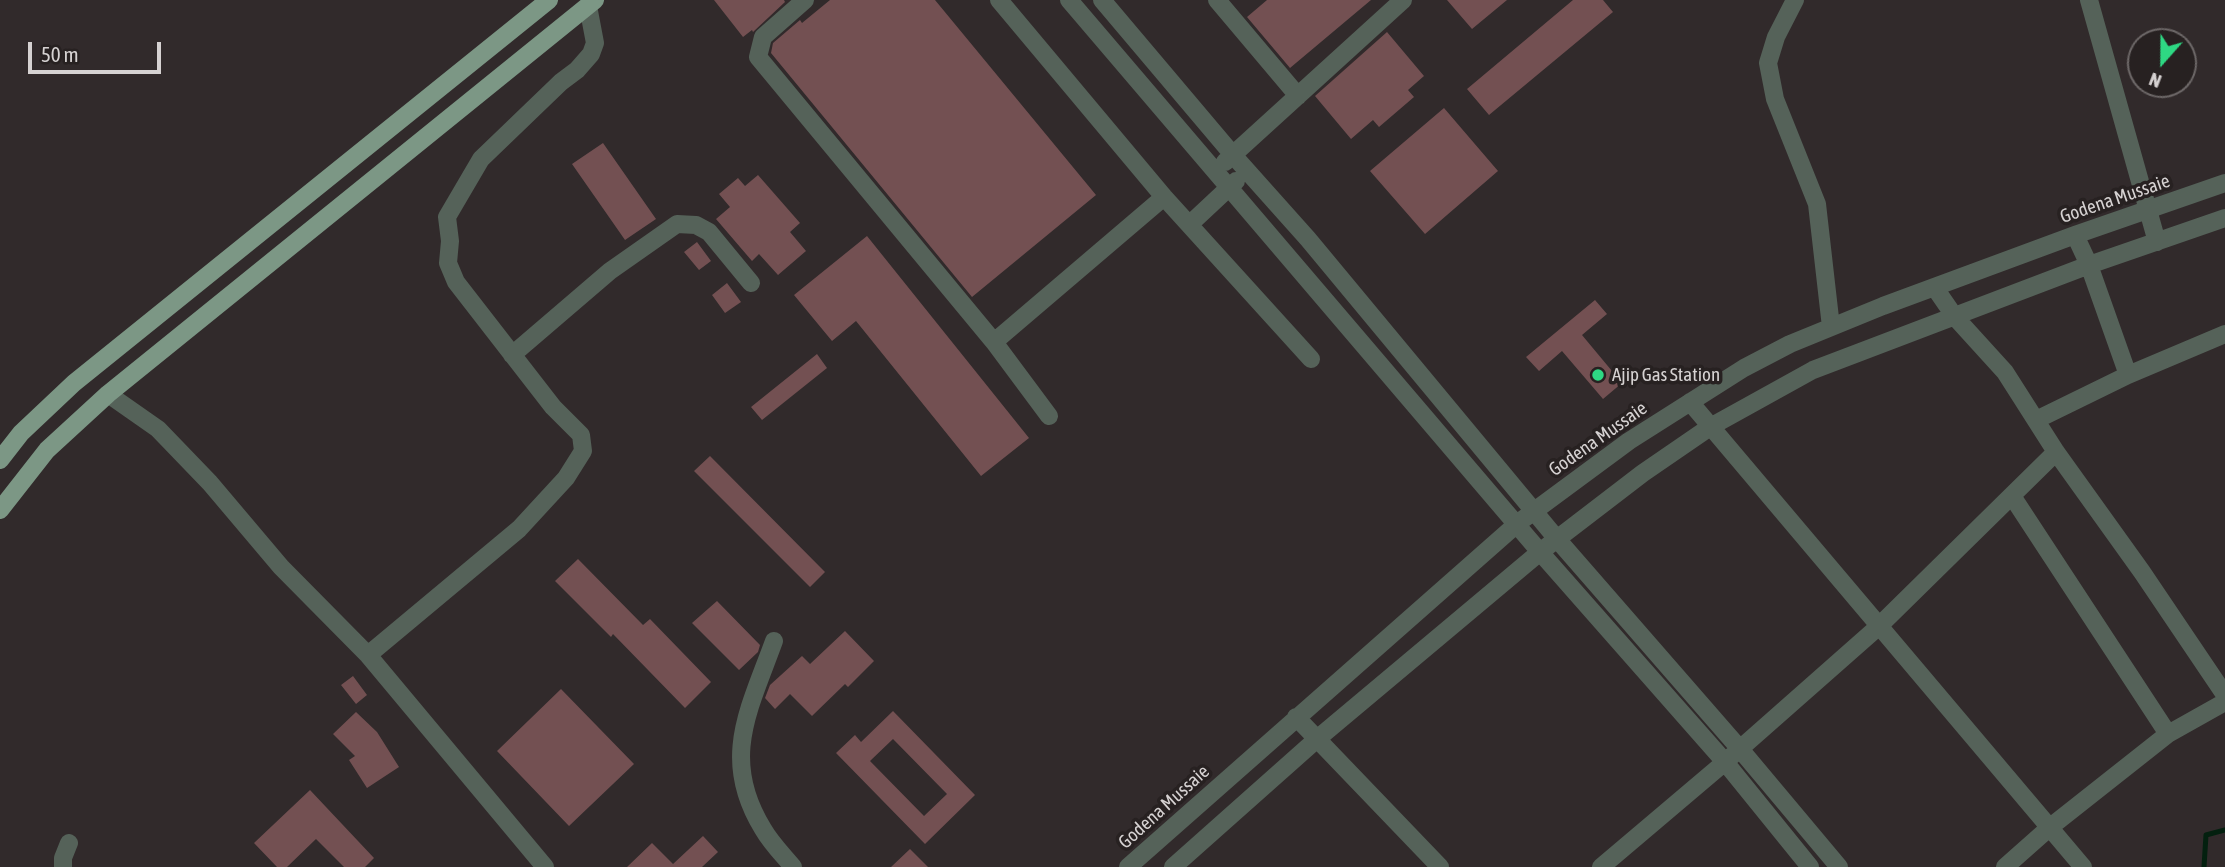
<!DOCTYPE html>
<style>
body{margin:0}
#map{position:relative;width:2225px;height:867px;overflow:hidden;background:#312a2b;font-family:"Asap Condensed",sans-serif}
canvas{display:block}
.north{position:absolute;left:2127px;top:28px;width:70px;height:70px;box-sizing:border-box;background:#272121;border:2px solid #6d6868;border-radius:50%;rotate:201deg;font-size:19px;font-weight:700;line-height:28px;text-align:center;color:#d6d2d2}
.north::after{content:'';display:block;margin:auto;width:24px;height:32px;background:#2ed883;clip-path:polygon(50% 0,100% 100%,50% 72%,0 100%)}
.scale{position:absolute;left:28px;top:42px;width:133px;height:32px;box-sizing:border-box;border:4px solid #d6d2d2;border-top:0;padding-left:9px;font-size:21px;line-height:24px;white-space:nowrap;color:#d6d2d2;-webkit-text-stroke:5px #272121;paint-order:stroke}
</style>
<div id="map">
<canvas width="2225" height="867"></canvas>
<div class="north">N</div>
<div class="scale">50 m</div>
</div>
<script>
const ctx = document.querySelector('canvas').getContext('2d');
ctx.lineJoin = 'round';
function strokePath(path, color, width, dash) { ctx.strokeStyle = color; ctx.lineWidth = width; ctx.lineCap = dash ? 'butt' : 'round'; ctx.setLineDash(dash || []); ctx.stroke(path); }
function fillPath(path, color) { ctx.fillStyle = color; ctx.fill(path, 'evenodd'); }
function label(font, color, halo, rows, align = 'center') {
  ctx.font = font + ' "Asap Condensed",sans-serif'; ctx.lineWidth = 7; ctx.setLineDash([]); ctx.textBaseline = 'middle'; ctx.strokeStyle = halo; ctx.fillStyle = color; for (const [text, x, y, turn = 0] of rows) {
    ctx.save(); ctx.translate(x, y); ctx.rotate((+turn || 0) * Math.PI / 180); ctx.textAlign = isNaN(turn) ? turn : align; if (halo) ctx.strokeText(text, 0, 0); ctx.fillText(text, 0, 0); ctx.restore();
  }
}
strokePath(new Path2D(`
 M2204,867L2206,835L2225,830`), '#03200f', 5);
fillPath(new Path2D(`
 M714,0H784L785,2L753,32L752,30L743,37Z
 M830,0H935L1096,195L972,297L771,53L773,43L800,20L802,23Z
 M1267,0H1371L1290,68L1247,17Z
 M1447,0H1507L1472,29Z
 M1573,0H1603L1613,12L1489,115L1467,89Z
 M1387,32L1424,76L1408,90L1414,97L1379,127L1373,120L1351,139L1315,96Z
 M1444,108L1498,171L1425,234L1370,171Z
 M603,143L656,219L625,240L572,164Z
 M758,175L800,223L790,232L806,251L778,275L759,254L752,261L716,219L730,207L719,194L738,178L745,186Z
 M867,236L1029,438L981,476L856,321L832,341L794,295Z
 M697,242L711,261L699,270L684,252Z
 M727,283L741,302L725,313L712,295Z
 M1595,300L1607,314L1582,335L1622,383L1603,399L1562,351L1539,371L1526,357Z
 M817,354L827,368L762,420L751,407Z
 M710,456L825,572L810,587L694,471Z
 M578,559L643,625L650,619L711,682L685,708L613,634L611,637L555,581Z
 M717,601L760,645L758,652L739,670L692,623Z
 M845,631L874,661L848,687L845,684L812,716L790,694L775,709L765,698L770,685L802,656L810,664Z
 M353,676L367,695L356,704L341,685Z
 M561,689L634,764L569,826L497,751Z
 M893,711L975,795L925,844L836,753L855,735L861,742ZM893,739L947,794L924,816L870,761Z
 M356,712L377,732L399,767L367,788L349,760L355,756L333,734Z
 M310,790L374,858L365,867H344L316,839L287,867H277L254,843Z
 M703,836L718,852L702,867H627L652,843L673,864Z
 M910,849L928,867H891Z`), '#735052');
strokePath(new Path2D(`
 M805,0L763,37L758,57L994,342L1049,416
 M999,0L1164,197L1311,359
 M1069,0L1540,552L1725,762L1810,867
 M1102,0L1233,155L1308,239L1557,539L1740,749L1839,867
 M1217,0L1298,96
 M1795,0L1776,37L1768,63L1775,99L1817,204L1831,327
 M2089,0L2157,242
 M1225,162L1403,0
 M1190,224L1236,181
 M2075,235L2089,265L2128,375
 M1935,288L1955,317L2005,372L2056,452L2142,572L2225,695
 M994,342L1164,197
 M512,355L610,271L677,224L696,225L709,232L751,283
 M108,394L158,429L210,483L281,567L368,655L545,867
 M1690,402L2083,867
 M2036,420L2128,375L2225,334
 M2012,496L2168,734
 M774,641C749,710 720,759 763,829C771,843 783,855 793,867
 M368,655L519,529L566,478L583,451L581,435L553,407L456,282L448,263L450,241L447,217L481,159L561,82L577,70L591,54L595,43L588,6
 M1296,717L1440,867
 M63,867V858L69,843
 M1128,867L1518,523L1629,441L1744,368L1790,344L1883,306L2075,235L2225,183
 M1173,867L1317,739L1540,552L1643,473L1710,427L1813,370L2089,265L2225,218
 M1601,867L1725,762L1878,627L2056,452
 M2005,867L2049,828L2168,734L2225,702`), '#556259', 18);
strokePath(new Path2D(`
 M0,460L21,433L74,383L549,0
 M0,510L47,450L108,394L595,0`), '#7c9785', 18);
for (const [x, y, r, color] of [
 [1598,375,7,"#2ed883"]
]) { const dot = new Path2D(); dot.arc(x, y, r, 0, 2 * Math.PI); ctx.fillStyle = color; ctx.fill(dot); strokePath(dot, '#272121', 2.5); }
label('19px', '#d6d2d2', '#272121', [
 ["Godena Mussaie",2115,199,-19],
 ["Godena Mussaie",1598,439,-35],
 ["Godena Mussaie",1164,807,-42]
]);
label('19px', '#d6d2d2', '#272121', [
 ["Ajip Gas Station",1612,375]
], 'left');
</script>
